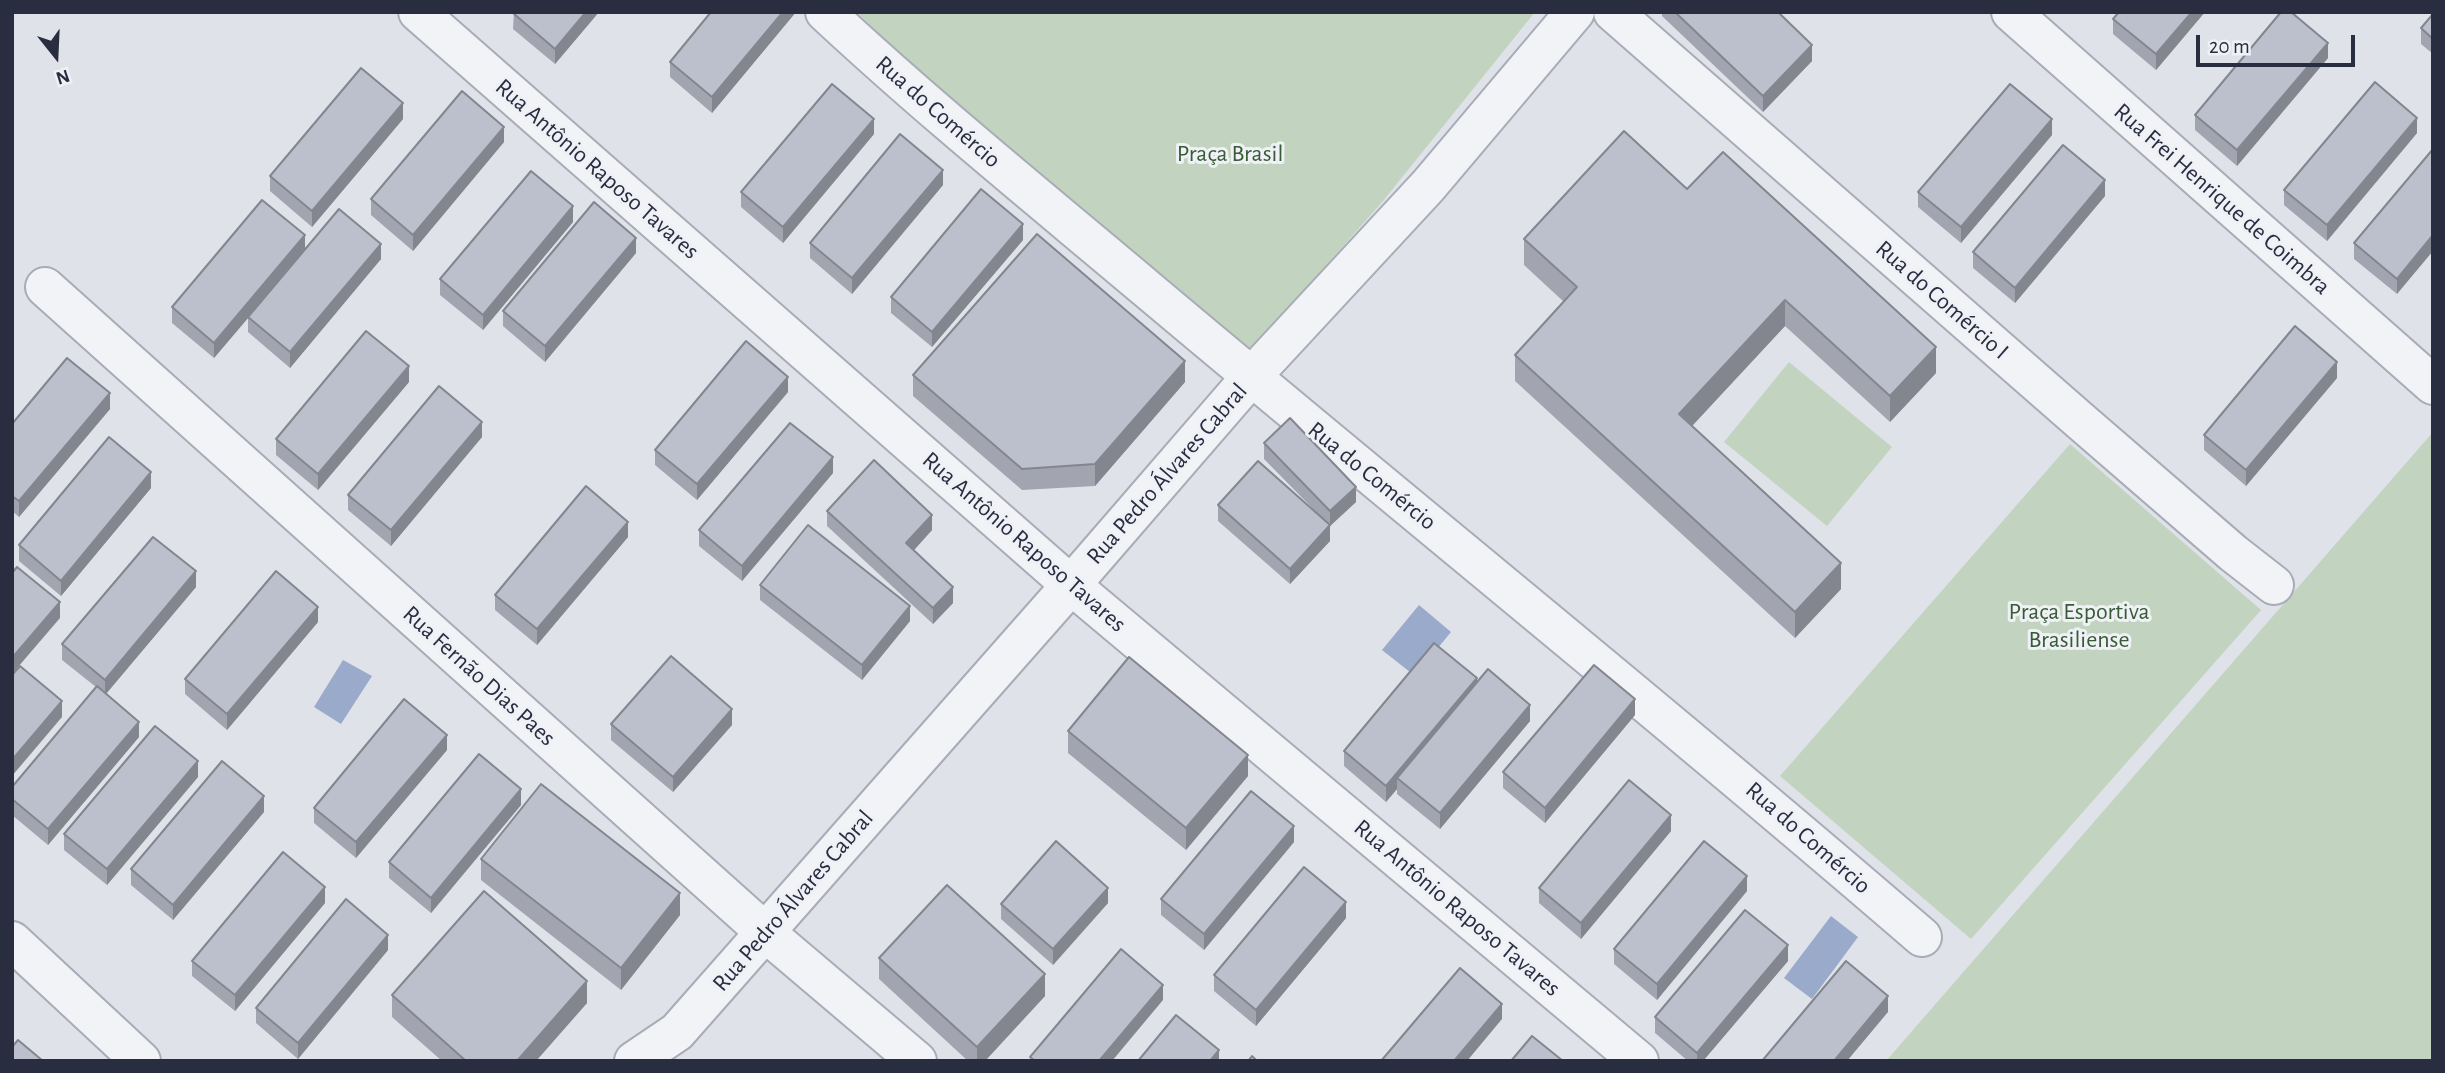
<!DOCTYPE html>
<meta charset="utf-8">
<style>
body{margin:0}
#map{position:relative;width:2445px;height:1073px;overflow:hidden;background:#dfe2e9;font-family:"Alegreya Sans",sans-serif}
canvas{display:block}
.frame{position:absolute;inset:0;border:14px solid #282d40;pointer-events:none}
.north{position:absolute;left:21px;top:21px;width:70px;height:70px;-webkit-text-stroke:5px #eff1f6;paint-order:stroke;rotate:162deg;font-size:19px;font-weight:700;line-height:28px;text-align:center;color:#282d40}
.north::after{content:'';display:block;margin:auto;width:24px;height:32px;background:#282d40;clip-path:polygon(50% 0,100% 100%,50% 72%,0 100%)}
.scale{position:absolute;left:2196px;top:35px;width:159px;height:32px;box-sizing:border-box;border:4px solid #282d40;border-top:0;padding-left:9px;font-size:21px;line-height:24px;white-space:nowrap;color:#282d40;-webkit-text-stroke:5px #eff1f6;paint-order:stroke}
</style>
<div id="map">
<canvas width="2445" height="1073"></canvas>
<div class="frame"></div>
<div class="north">N</div>
<div class="scale">20 m</div>
</div>
<script>
const ctx = document.querySelector('canvas').getContext('2d');
ctx.lineJoin = 'round';
function fillPath(path, color) { ctx.fillStyle = color; ctx.fill(path, 'evenodd'); }
function strokePath(path, color, width, dash) { ctx.strokeStyle = color; ctx.lineWidth = width; ctx.lineCap = dash ? 'butt' : 'round'; ctx.setLineDash(dash || []); ctx.stroke(path); }
function label(font, color, halo, rows, align = 'center') {
  ctx.font = font + ' "Alegreya Sans",sans-serif'; ctx.lineWidth = 6; ctx.setLineDash([]); ctx.textBaseline = 'middle'; ctx.strokeStyle = halo; ctx.fillStyle = color; for (const [text, x, y, turn = 0] of rows) {
    ctx.save(); ctx.translate(x, y); ctx.rotate((+turn || 0) * Math.PI / 180); ctx.textAlign = isNaN(turn) ? turn : align; if (halo) ctx.strokeText(text, 0, 0); ctx.fillText(text, 0, 0); ctx.restore();
  }
}
fillPath(new Path2D(`
 M857,12H1535L1383,201L1247,355L927,81Z
 M1789,362L1892,447L1827,526L1724,442Z
 M2433,432V1061H1886Z
 M2070,444L2261,610L1971,939L1780,776Z`), '#c2d3c0');
fillPath(new Path2D(`
 M1419,605L1451,632L1415,676L1382,650Z
 M343,660L372,676L341,724L314,707Z
 M1831,916L1858,937L1812,999L1784,978Z`), '#9aaaca');
const minor = new Path2D(`
 M418,12L1071,585L1639,1061
 M825,12C929,109 1039,198 1147,289C1405,506 1667,717 1922,937
 M1613,12L2077,418L2233,553L2274,585
 M2011,12L2433,385
 M45,287L766,933L917,1061
 M12,941L141,1061
 M634,1061L677,1032L1071,585L1251,377L1428,186L1575,12`);
strokePath(minor, '#a8acb6', 42);
strokePath(minor, '#f2f3f7', 38);
fillPath(new Path2D(`
 M514,12H599L555,64L513,29Z
 M796,12L712,113L670,77V62Z
 M1662,12H1778L1812,61L1763,112L1662,16Z
 M2205,12L2156,70L2113,34V19Z
 M2433,14V54L2421,44V28Z
 M2328,58L2237,166L2195,130V115Z
 M403,119L312,227L270,191V176Z
 M2417,133L2327,241L2284,205V190Z
 M874,134L783,243L741,207V192Z
 M2052,135L1961,243L1918,207V192Z
 M504,142L413,251L371,215V199Z
 M2433,149L2397,294L2354,259V243Z
 M943,185L852,294L810,258V243Z
 M1687,189L1936,373L1890,422L1785,326L1692,426L1841,589L1795,638L1515,381V355L1564,302L1524,265V239Z
 M2105,196L2015,303L1973,268V252Z
 M573,222L483,330L440,295V279Z
 M1023,240L932,347L891,313V297Z
 M305,249L381,259L290,368L248,332V318L214,358L172,323V307Z
 M636,253L545,362L503,326V311Z
 M913,375L1185,382L1095,486L1022,490L913,396Z
 M2337,378L2246,486L2204,450V435Z
 M409,382L318,490L276,455V439Z
 M788,392L697,500L655,465V450Z
 M110,409L19,517L12,511V424Z
 M482,437L391,546L348,510V495Z
 M1264,443L1356,502L1330,526V541L1290,584L1218,521V505L1322,518L1264,459Z
 M833,473L742,581L699,546V530Z
 M151,488L61,596L19,561V545Z
 M827,511L932,530L914,550L953,603L933,624L827,526Z
 M628,537L537,645L495,610V595Z
 M760,585L910,621L862,680L760,600Z
 M196,587L106,694L139,737L48,845L12,815V787L96,687L62,660V644Z
 M318,622L227,730L185,694V679Z
 M1477,682L1530,721L1440,829L1397,794V789L1386,802L1344,766V751Z
 M1635,715L1545,823L1503,788V772Z
 M611,724L732,725L673,792L611,740Z
 M1068,731L1248,776L1186,850L1068,753Z
 M447,750L356,858L314,823V808Z
 M198,777L107,885L64,850V834Z
 M521,805L431,913L389,878V862Z
 M264,812L173,920L131,885V869Z
 M1671,831L1581,939L1539,903V888Z
 M1294,842L1204,950L1161,915V899Z
 M481,859L680,915L621,990L481,880Z
 M1747,891L1657,1000L1614,964V949Z
 M325,903L235,1011L192,976V961Z
 M1108,903L1053,965L1001,919V904Z
 M1346,918L1256,1026L1214,991V975Z
 M388,950L298,1059L256,1023V1008Z
 M879,958L1045,996L985,1061H968L879,979Z
 M1788,961L1703,1061H1688L1655,1033V1017Z
 M392,995L587,1003L536,1061H442L392,1017Z`), '#a2a5af');
fillPath(new Path2D(`
 M586,12H599L555,64V49Z
 M783,12H796L712,113V97Z
 M2192,12H2205L2156,70V54Z
 M2328,43V58L2237,166V150Z
 M1812,45V61L1763,112V96Z
 M403,103V119L312,227V211Z
 M2417,118V133L2327,241V225Z
 M874,119V134L783,243V227Z
 M2052,119V135L1961,243V227Z
 M504,127V142L413,251V235Z
 M943,170V185L852,294V278Z
 M2105,180V196L2015,303V288Z
 M573,206V222L483,330V315Z
 M1023,224V240L932,347V332Z
 M305,235V251L214,358V343Z
 M2433,235V251L2397,294V279Z
 M636,238V253L545,362V346Z
 M381,244V259L290,368V352Z
 M1785,300V326L1679,440V414Z
 M1936,347V373L1890,422V396Z
 M1185,361V382L1095,486V464Z
 M2337,362V378L2246,486V470Z
 M409,366V382L318,490V474Z
 M788,377V392L697,500V484Z
 M110,393V409L19,517V501Z
 M482,422V437L391,546V530Z
 M833,457V473L742,581V566Z
 M151,472V488L61,596V581Z
 M1356,487V502L1330,526V511Z
 M932,515V530L906,559V543Z
 M628,522V537L537,645V629Z
 M1330,525V541L1290,584V569Z
 M1841,563V589L1795,638V612Z
 M196,571V587L105,695V680Z
 M953,587V603L933,624V608Z
 M60,602V618L12,674V658Z
 M910,606V621L862,680V665Z
 M318,607V622L227,730V714Z
 M1477,678V694L1397,778V789L1386,802V786Z
 M1635,699V715L1545,823V808Z
 M62,701V717L12,776V760Z
 M1530,705V721L1440,829V813Z
 M732,709V725L673,792V777Z
 M139,722V737L48,845V829Z
 M447,735V750L356,858V842Z
 M1248,755V776L1186,850V828Z
 M198,761V777L107,885V869Z
 M521,789V805L431,913V898Z
 M264,796V812L173,920V905Z
 M1671,815V831L1581,939V923Z
 M1294,826V842L1204,950V934Z
 M1747,876V891L1657,1000V984Z
 M325,887V903L235,1011V995Z
 M1108,888V903L1053,965V949Z
 M680,893V915L621,990V968Z
 M1346,902V918L1256,1026V1010Z
 M388,935V950L298,1059V1043Z
 M1788,945V961L1703,1061H1697V1053Z
 M1045,974V996L985,1061H977V1047Z
 M587,981V1003L536,1061H517Z
 M1163,985V1000L1112,1061H1099Z
 M1888,996V1012L1847,1061H1834Z
 M1502,1004V1019L1467,1061H1454Z
 M1219,1050V1061H1210Z`), '#84868f');
const building = new Path2D(`
 M514,12H586L555,49L513,13Z
 M711,12H783L712,97L670,62Z
 M1675,12H1778L1812,45L1763,96Z
 M2119,12H2192L2156,54L2113,19Z
 M2281,12H2291L2328,43L2237,150L2195,115Z
 M2433,14V39L2421,28Z
 M361,68L403,103L312,211L270,176Z
 M2375,82L2417,118L2327,225L2284,190Z
 M832,84L874,119L783,227L741,192Z
 M2010,84L2052,119L1961,227L1918,192Z
 M462,91L504,127L413,235L371,199Z
 M1624,131L1687,189L1723,152L1936,347L1890,396L1785,300L1679,414L1841,563L1795,612L1515,355L1577,287L1524,239Z
 M900,134L943,170L852,278L810,243Z
 M2063,145L2105,180L2015,288L1973,252Z
 M2433,149V235L2397,279L2354,243Z
 M531,171L573,206L483,315L440,279Z
 M981,189L1023,224L932,332L891,297Z
 M262,200L305,235L214,343L172,307Z
 M594,202L636,238L545,346L503,311Z
 M339,209L381,244L290,352L248,317Z
 M1037,234L1185,361L1095,464L1022,469L913,375Z
 M2295,326L2337,362L2246,470L2204,435Z
 M366,331L409,366L318,474L276,439Z
 M746,341L788,377L697,484L655,450Z
 M67,358L110,393L19,501L12,496V424Z
 M439,386L482,422L391,530L348,495Z
 M1290,418L1356,487L1330,511L1264,443Z
 M790,423L833,457L742,566L699,530Z
 M109,437L151,472L61,581L19,545Z
 M874,460L932,515L906,543L953,587L933,608L827,511Z
 M1258,461L1330,525L1290,569L1218,505Z
 M586,486L628,522L537,629L495,595Z
 M808,525L910,606L862,665L760,585Z
 M153,537L196,571L105,680L62,644Z
 M17,567L60,602L12,658V573Z
 M276,571L318,607L227,714L185,679Z
 M1434,643L1477,678L1386,786L1344,751Z
 M671,656L732,709L673,777L611,724Z
 M1129,657L1248,755L1186,828L1068,731Z
 M1594,665L1635,699L1545,808L1503,772Z
 M20,666L62,701L12,760V675Z
 M1488,669L1530,705L1440,813L1397,778Z
 M97,686L139,722L48,829L12,799V787Z
 M404,699L447,735L356,842L314,808Z
 M155,726L198,761L107,869L64,834Z
 M479,754L521,789L431,898L389,862Z
 M222,761L264,796L173,905L131,869Z
 M1629,780L1671,815L1581,923L1539,888Z
 M541,784L680,893L621,968L481,859Z
 M1251,791L1294,826L1204,934L1161,899Z
 M1056,841L1108,888L1053,949L1001,904Z
 M1704,841L1747,876L1657,984L1614,949Z
 M283,852L325,887L235,995L192,961Z
 M1304,867L1346,902L1256,1010L1214,975Z
 M947,885L1045,974L977,1047L879,958Z
 M484,891L587,981L517,1061H466L392,995Z
 M346,899L388,935L298,1043L256,1008Z
 M1745,910L1788,945L1697,1053L1655,1017Z
 M1121,949L1163,985L1099,1061H1035L1030,1057Z
 M1846,961L1888,996L1834,1061H1762Z
 M1460,968L1502,1004L1454,1061H1381Z
 M1176,1015L1219,1050L1210,1061H1138Z
 M1532,1036L1563,1061H1511Z
 M18,1040L43,1061H12V1047Z
 M1252,1056L1257,1061H1248Z`);
fillPath(building, '#bcc0cc');
strokePath(building, '#84868f', 2);
label('24px', '#282d40', '#eff1f6', [
 ["Rua do Comércio",938,112,41],
 ["Rua Antônio Raposo Tavares",597,169,41],
 ["Rua Frei Henrique de Coimbra",2222,199,41],
 ["Rua do Comércio I",1942,300,41],
 ["Rua Pedro Álvares Cabral",1167,474,-49],
 ["Rua do Comércio",1372,476,39],
 ["Rua Antônio Raposo Tavares",1024,542,41],
 ["Rua Fernão Dias Paes",479,676,42],
 ["Rua do Comércio",1808,838,41],
 ["Rua Pedro Álvares Cabral",793,901,-49],
 ["Rua Antônio Raposo Tavares",1457,908,40]
]);
label('24px', '#375c35', '#eff1f6', [
 ["Praça Brasil",1230,154],
 ["Praça Esportiva",2079,612],
 ["Brasiliense",2079,640]
]);
</script>
